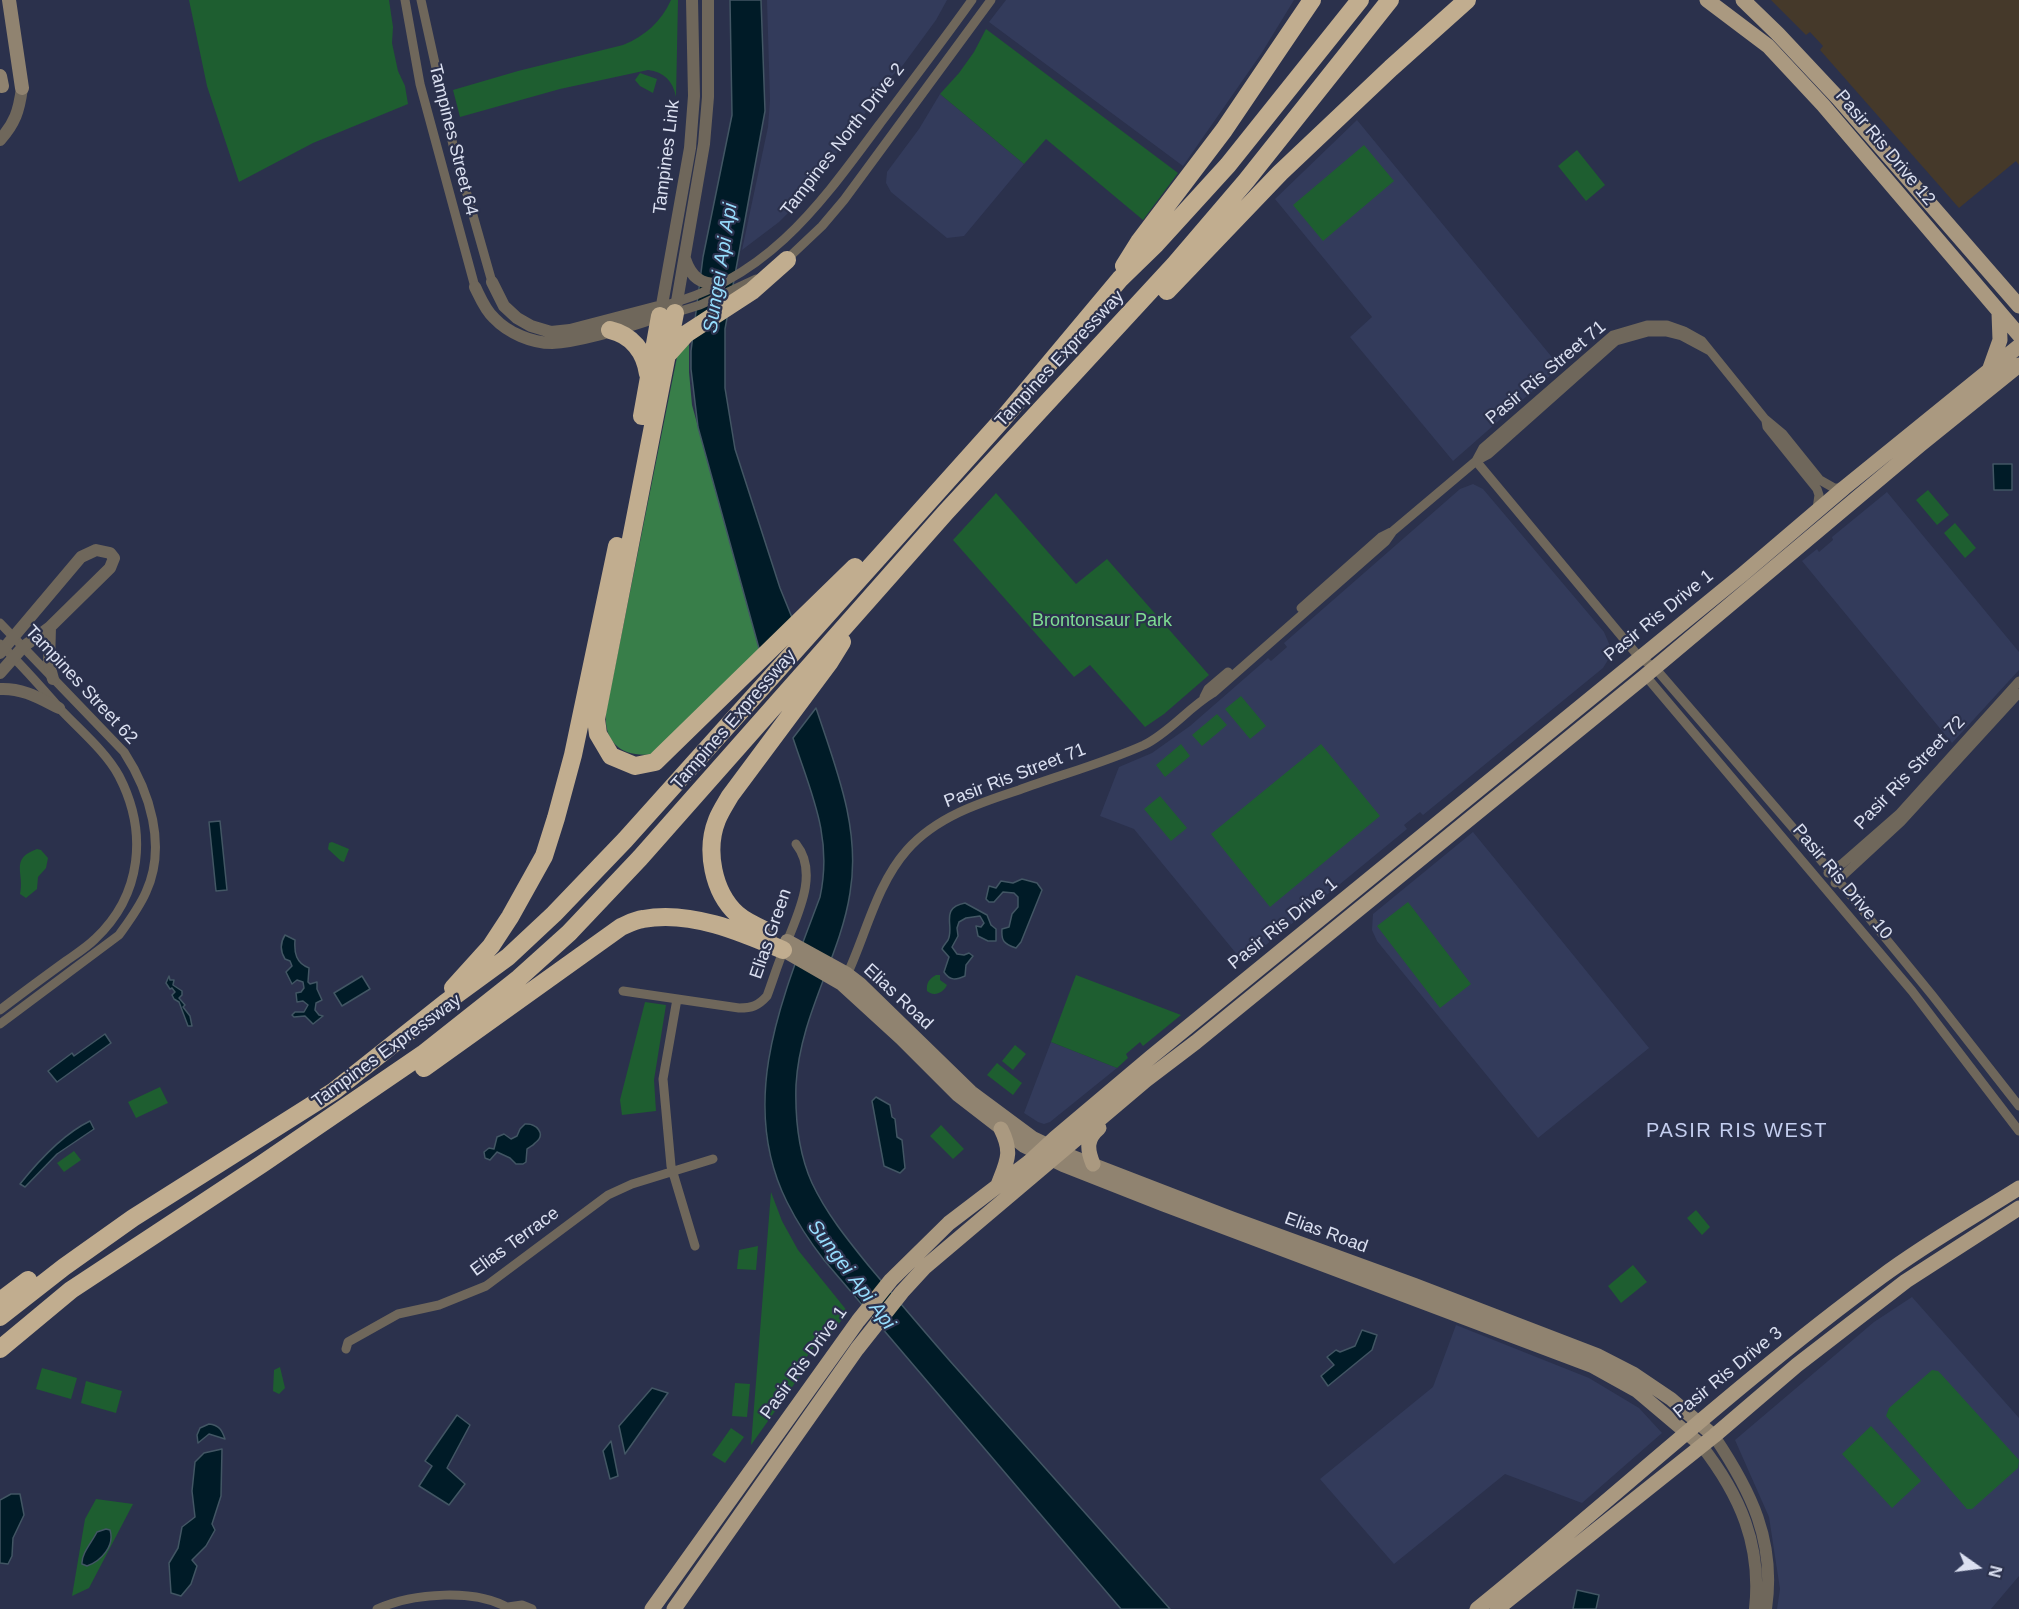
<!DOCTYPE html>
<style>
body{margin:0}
#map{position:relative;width:2019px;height:1609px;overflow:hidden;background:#2b314c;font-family:Helvetica,sans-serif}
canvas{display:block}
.north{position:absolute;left:1947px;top:1537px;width:60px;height:60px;-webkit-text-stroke:4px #2b314c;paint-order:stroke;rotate:104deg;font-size:16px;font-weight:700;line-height:24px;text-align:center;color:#dbe0f1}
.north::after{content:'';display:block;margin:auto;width:21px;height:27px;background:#dbe0f1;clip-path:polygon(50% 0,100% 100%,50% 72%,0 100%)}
</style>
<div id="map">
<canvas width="2019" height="1609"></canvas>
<div class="north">N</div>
</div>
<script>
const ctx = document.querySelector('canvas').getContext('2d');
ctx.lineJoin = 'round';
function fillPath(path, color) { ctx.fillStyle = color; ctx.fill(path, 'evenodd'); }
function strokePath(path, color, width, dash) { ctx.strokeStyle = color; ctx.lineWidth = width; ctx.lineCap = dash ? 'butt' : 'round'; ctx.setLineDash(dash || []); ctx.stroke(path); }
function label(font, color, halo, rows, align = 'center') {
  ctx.font = font + ' Helvetica,sans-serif'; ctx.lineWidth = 4.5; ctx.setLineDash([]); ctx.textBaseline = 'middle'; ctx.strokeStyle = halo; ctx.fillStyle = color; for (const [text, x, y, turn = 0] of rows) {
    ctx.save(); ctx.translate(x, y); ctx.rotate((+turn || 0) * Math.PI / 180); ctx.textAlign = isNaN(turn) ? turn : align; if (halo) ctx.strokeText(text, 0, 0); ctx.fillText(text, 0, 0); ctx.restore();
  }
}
fillPath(new Path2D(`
 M767,0H947L936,20L903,65L889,79L873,99L862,119L814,184L798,203L779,222L742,250L768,127L770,100Z
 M1006,0H1294L1261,54L1183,166L989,22Z
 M940,94L1024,164L964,236L947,238L891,192L886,183L887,172L919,129Z
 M1357,120L1560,367L1453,461L1350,337L1372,317L1275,199Z
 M1473,484L1483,489L1604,632L1610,646L1608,660L1603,668L1423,815L1420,812L1404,825L1407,829L1244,963L1134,829L1100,816L1119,767L1152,753L1190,726L1268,658L1271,661L1287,647L1284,643L1460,489Z
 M1887,492L2019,652V670L1952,743L1802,561L1817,549L1819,552L1833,540L1832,537Z
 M1473,832L1649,1048L1538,1138L1377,941L1372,930L1373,914Z
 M1051,1042L1117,1068L1050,1122L1044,1124L1038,1122L1024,1113Z
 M1912,1297L2019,1418V1576L1991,1609H1777L1780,1589L1769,1517L1735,1440L1874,1322Z
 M1456,1325L1589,1378L1639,1408L1662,1433L1582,1503L1505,1474L1394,1564L1320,1479L1433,1387Z`), '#333b5b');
fillPath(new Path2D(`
 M1771,0H2019V165L2016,161L1959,208L1820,50L1823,46L1810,32L1806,35Z`), '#45392a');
fillPath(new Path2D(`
 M189,0H389L393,27L392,43L398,71L405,86L408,104L313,143L239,182L207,86Z
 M671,0H678L676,97C673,81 664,72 648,70L560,89L460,117L453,90L518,71L623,45C645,36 661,22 671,0Z
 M986,29L1178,173L1143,220L1046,139L1024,164L940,94L959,73L974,52Z
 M640,73L657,79L653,93L640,86L635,80Z
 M1364,145L1394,181L1323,241L1293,205Z
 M1577,150L1605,185L1586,201L1558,166Z
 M1928,490L1949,515L1937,525L1916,500Z
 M996,493L1076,584L1107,559L1209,675L1164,714L1145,727L1090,665L1074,677L953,540Z
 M1955,523L1976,548L1965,558L1944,533Z
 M1241,696L1266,726L1250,739L1225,709Z
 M1217,714L1227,725L1202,746L1192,735Z
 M1181,744L1190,756L1165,777L1156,765Z
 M1321,744L1380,816L1270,907L1211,834Z
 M1160,796L1187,828L1171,841L1144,809Z
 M332,842L349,849L344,862L341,861L328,849L329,843Z
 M37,849L41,850L48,858L46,868L38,877L37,889L26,898L20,894C25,873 9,859 37,849Z
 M1408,902L1471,984L1440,1008L1377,926Z
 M936,975H940V980L947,985C943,993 934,997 927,991C926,983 929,979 936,975Z
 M1076,975L1181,1015L1143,1046L1140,1042L1126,1054L1128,1058L1117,1068L1051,1042Z
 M645,1002L666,1005L654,1080L656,1111L622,1115L620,1100Z
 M1015,1045L1026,1054L1013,1070L1002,1061Z
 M997,1063L1022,1083L1013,1095L987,1075Z
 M160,1087L168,1103L136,1118L128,1102Z
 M941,1125L964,1149L953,1159L930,1136Z
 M74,1151L81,1160L64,1172L57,1163Z
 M771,1192L782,1221L798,1250L848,1312L819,1349L814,1347L802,1363L807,1366L751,1445Z
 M1696,1210L1710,1227L1702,1235L1687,1218Z
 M758,1246L756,1270L737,1269L739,1250Z
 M1633,1265L1647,1282L1621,1303L1608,1286Z
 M280,1367L285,1388L279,1394L273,1391L274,1370Z
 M42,1368L77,1378L71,1399L36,1389Z
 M1932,1370L1938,1371L1941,1374L2019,1460L2018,1468L1972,1509H1967L1886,1416L1889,1408Z
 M86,1381L122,1391L116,1413L81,1403Z
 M735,1383L750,1384L747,1417L732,1416Z
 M1871,1426L1921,1481L1892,1508L1842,1454Z
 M731,1428L744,1437L725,1463L712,1455Z
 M96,1499L133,1504L89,1588L72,1596L85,1519Z`), '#1e5e30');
fillPath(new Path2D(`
 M689,340V372L692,405L760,652L654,754C625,758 603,745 606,712L678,352Z`), '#387e49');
const water = new Path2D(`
 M730,0H761L765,111L725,329V388L735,449L780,588L793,620L760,652L698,427L691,369V351L703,257L732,115Z
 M1993,464H2012V490H1994Z
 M816,708C836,768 861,829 850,893C840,958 800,1014 796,1085C795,1117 798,1152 812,1183C826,1213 847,1239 868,1265C895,1297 922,1329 950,1361C1024,1444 1097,1526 1170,1609H1121L824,1260C810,1242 797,1222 787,1202C736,1100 784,994 820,897C833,837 811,793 793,738Z
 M220,821L227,890L216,891L209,822Z
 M1022,879L1037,883L1042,890L1021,942L1016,948C1004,944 1001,941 1002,929L1009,927L1012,914L1018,907V897L1014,893L1003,892L994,902H989L986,899L989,886L996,888L1001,881L1013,883Z
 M965,903L987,915L991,925L996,929V941H988L978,936L976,926L981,927L984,923L980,916L966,918L959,922L957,928L958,936L952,947L957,954L964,955L969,953L973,956L966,965L965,976C956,980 950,981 944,972L949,957L942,949C943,946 946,943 948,940C955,926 939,908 965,903Z
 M285,935L295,940C294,953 296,963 309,968L308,982L310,984L317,982V989L322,1000L316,1003L315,1010L319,1015L323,1016L313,1024L305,1016L294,1017L292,1015L295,1012H304L308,1005L303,1001L297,1002L296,993L301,992L304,988L303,982L297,980L292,984L286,972L292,966L290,961L285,959C280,951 280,943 285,935Z
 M169,976L170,980H174L173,985L182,991V995L179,998L185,1005L183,1007L190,1016L192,1026H188L179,1002L174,999L172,995L175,992L172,988L170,989L166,983Z
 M362,976L370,989L342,1006L334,993Z
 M105,1034L111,1043L57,1082L48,1071L72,1053L74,1056Z
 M876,1097L890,1105L892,1117L895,1119L897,1137L902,1140L905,1168L900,1173L884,1166L872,1101Z
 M90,1121L94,1129L57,1154L25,1187L20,1184C40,1159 63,1134 90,1121Z
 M525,1124C536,1123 547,1134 535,1143C533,1146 529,1147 527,1149L526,1162L523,1164H516L510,1158L497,1152L490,1160L485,1158L484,1152L489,1148L494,1149L497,1137L504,1134L511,1139L517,1136L520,1129Z
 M1362,1330L1377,1335L1372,1350L1328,1386L1321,1376L1334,1365L1327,1357L1336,1350L1340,1352L1355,1346Z
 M652,1388L668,1393L625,1454L619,1426Z
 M457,1415L470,1425L447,1468L465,1484L449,1505L419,1486L432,1466L425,1461Z
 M209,1424C219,1425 222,1430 225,1439L209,1434L198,1443L197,1435L200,1428Z
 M611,1441L618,1476L610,1479L603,1451Z
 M222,1449L221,1496L212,1524L215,1530L206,1546L192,1560L197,1566L191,1584L181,1596L171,1593L169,1563L178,1548L182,1527L195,1517L192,1491L195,1462L204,1453Z
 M11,1494H20L24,1515L13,1538L12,1556L8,1564L0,1563V1500Z
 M106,1529L110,1530C115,1546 101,1561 87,1566L82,1564C81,1554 92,1542 97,1532Z
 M1577,1590L1599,1595L1596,1609H1573Z`);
fillPath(water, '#001b27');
strokePath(water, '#425664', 1.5);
strokePath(new Path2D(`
 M405,0L420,84L475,287
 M421,0L453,145L492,282
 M785,261L822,226L844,200L991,0
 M662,306C767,280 819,206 879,125C910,84 942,42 972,0
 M674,313L700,305L756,279
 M1766,421L1767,427L1817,489L1819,495L1817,509
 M1476,461L1639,657L1655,668L1838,880L1932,995L2019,1106
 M1476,461L1483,448L1613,335L1647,325H1667L1684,331L1702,341L1765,419L1783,434L1820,480L1834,488H1843
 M1301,608L1381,537L1391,532
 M0,623L124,752C150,792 167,846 146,892C139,908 129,921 119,935L0,1024
 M0,644C22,665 42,688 62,711C81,731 106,752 119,776C148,832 142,895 95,939C87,947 76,954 66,961C44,977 22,993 0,1010
 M1644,674L1912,991L2019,1131
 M1204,697L1208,689L1228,672
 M1828,873L1843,863L1899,814L2019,681
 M1835,883L1901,822L2019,693
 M846,977C866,935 876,885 907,850C936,817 979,803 1019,790C1060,775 1104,763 1144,745C1170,732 1188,708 1213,693L1386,541L1393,531L1476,461L1489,454L1616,341L1648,332H1666L1682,336L1710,351
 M623,991L739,1008C752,1008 758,1006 767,996C773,980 778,963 785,947C796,917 820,874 796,844
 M677,999L663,1079L671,1166L695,1246
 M346,1349L348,1342L398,1314L439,1305L486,1286L608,1195L632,1184L713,1159
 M508,1607L522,1605L532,1609
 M377,1609C413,1593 476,1588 510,1609`), '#6f675b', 9);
strokePath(new Path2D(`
 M0,140C15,123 19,111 22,88
 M685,259C691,277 701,285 720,284
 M492,282L504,306L517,318L531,326L551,332L570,330L662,306
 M475,287C480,297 485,310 494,318C508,333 532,343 552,343C583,342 630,325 660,316L690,148L694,96L692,0
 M675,313L704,144L708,97V0
 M50,627L49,664L53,679
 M0,653L81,557L96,550L110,553L114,558L110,568L50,627L23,647L0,673
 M0,689C23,688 39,698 59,708
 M1714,1436C1751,1491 1776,1541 1766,1609
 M1701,1445C1740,1495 1762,1545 1755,1609`), '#6f675b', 12);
strokePath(new Path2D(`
 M9,0L22,88
 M0,76L2,86
 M787,941L847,974L860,984L971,1092L1033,1138L1073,1157L1231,1218L1415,1285L1597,1355L1634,1374L1671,1399L1714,1436
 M783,950L842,984L901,1038L958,1095L1024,1146L1063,1165L1162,1204L1592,1366L1637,1391L1701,1445`), '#908370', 14);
strokePath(new Path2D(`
 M1707,0L1768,46L1823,105L2019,335
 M1743,0L1778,34L1838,98L2019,306
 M1990,368L2000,340L1999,313
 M1093,1164C1087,1149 1086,1139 1099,1128
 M998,1185C1007,1161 1013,1153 1001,1129
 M652,1609L858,1321L891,1280L949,1223L1029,1162L1055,1138L1151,1057L1743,574L1844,488L2019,346
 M674,1609L857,1349L902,1292L925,1267L1146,1080L1196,1042L1645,676L1920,445L2019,365
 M1477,1609C1613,1499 1741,1380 1881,1277C1925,1244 1973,1217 2019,1188
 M1497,1609L1714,1436L1797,1365L1906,1281L2019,1208`), '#aa9980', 15);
strokePath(new Path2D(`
 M1124,266L1139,242L1224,130L1312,0
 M1167,291L1280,173L1391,68L1467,0
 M675,313L596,719L598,734L611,756L635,766L655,762L855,567
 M610,330C632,335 645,352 648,374
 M669,353L686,334L752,291L787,260
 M642,416L660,316
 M769,932C758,927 746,922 737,914C713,892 705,850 717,820C720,812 726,803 730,796L829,663L842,642
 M453,988L491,946L510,917L544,856L556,818L573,755L617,546
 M424,1068L621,927C628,924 635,920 643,919C690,910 741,932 783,950
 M0,1301L28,1280
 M0,1317L64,1267L133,1218L334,1091L445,1003L508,957L554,914L625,840L1002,420L1120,279L1156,244L1228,165L1360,0
 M0,1349L71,1290L262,1164L423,1054L519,978L569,933L640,858L946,512L1175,264L1246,181L1390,0`), '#c1ad8f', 18);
label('18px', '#dbe0f1', '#2b314c', [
 ["Tampines Street 64",453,140,76],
 ["Tampines North Drive 2",843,140,-52],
 ["Pasir Ris Drive 12",1885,148,50],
 ["Tampines Link",667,157,-83],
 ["Tampines Expressway",1060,359,-47],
 ["Pasir Ris Street 71",1546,373,-40],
 ["Pasir Ris Drive 1",1659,616,-39],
 ["Tampines Street 62",81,685,47],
 ["Tampines Expressway",734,720,-49],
 ["Pasir Ris Street 72",1910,773,-46],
 ["Pasir Ris Street 71",1015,776,-21],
 ["Pasir Ris Drive 10",1842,882,50],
 ["Pasir Ris Drive 1",1283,924,-39],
 ["Elias Green",771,934,-71],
 ["Elias Road",898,997,43],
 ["Tampines Expressway",387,1051,-36],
 ["Elias Road",1326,1233,20],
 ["Elias Terrace",515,1242,-36],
 ["Pasir Ris Drive 1",804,1363,-54],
 ["Pasir Ris Drive 3",1728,1373,-39]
]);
label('18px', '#7edd92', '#2b314c', [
 ["Brontonsaur Park",1102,621]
]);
label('italic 20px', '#96ddfd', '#2b314c', [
 ["Sungei Api Api",721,268,-81],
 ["Sungei Api Api",851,1275,53]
]);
ctx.letterSpacing = '1.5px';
label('20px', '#c4ceef', '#2b314c', [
 ["PASIR RIS WEST",1737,1131]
]);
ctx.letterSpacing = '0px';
</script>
